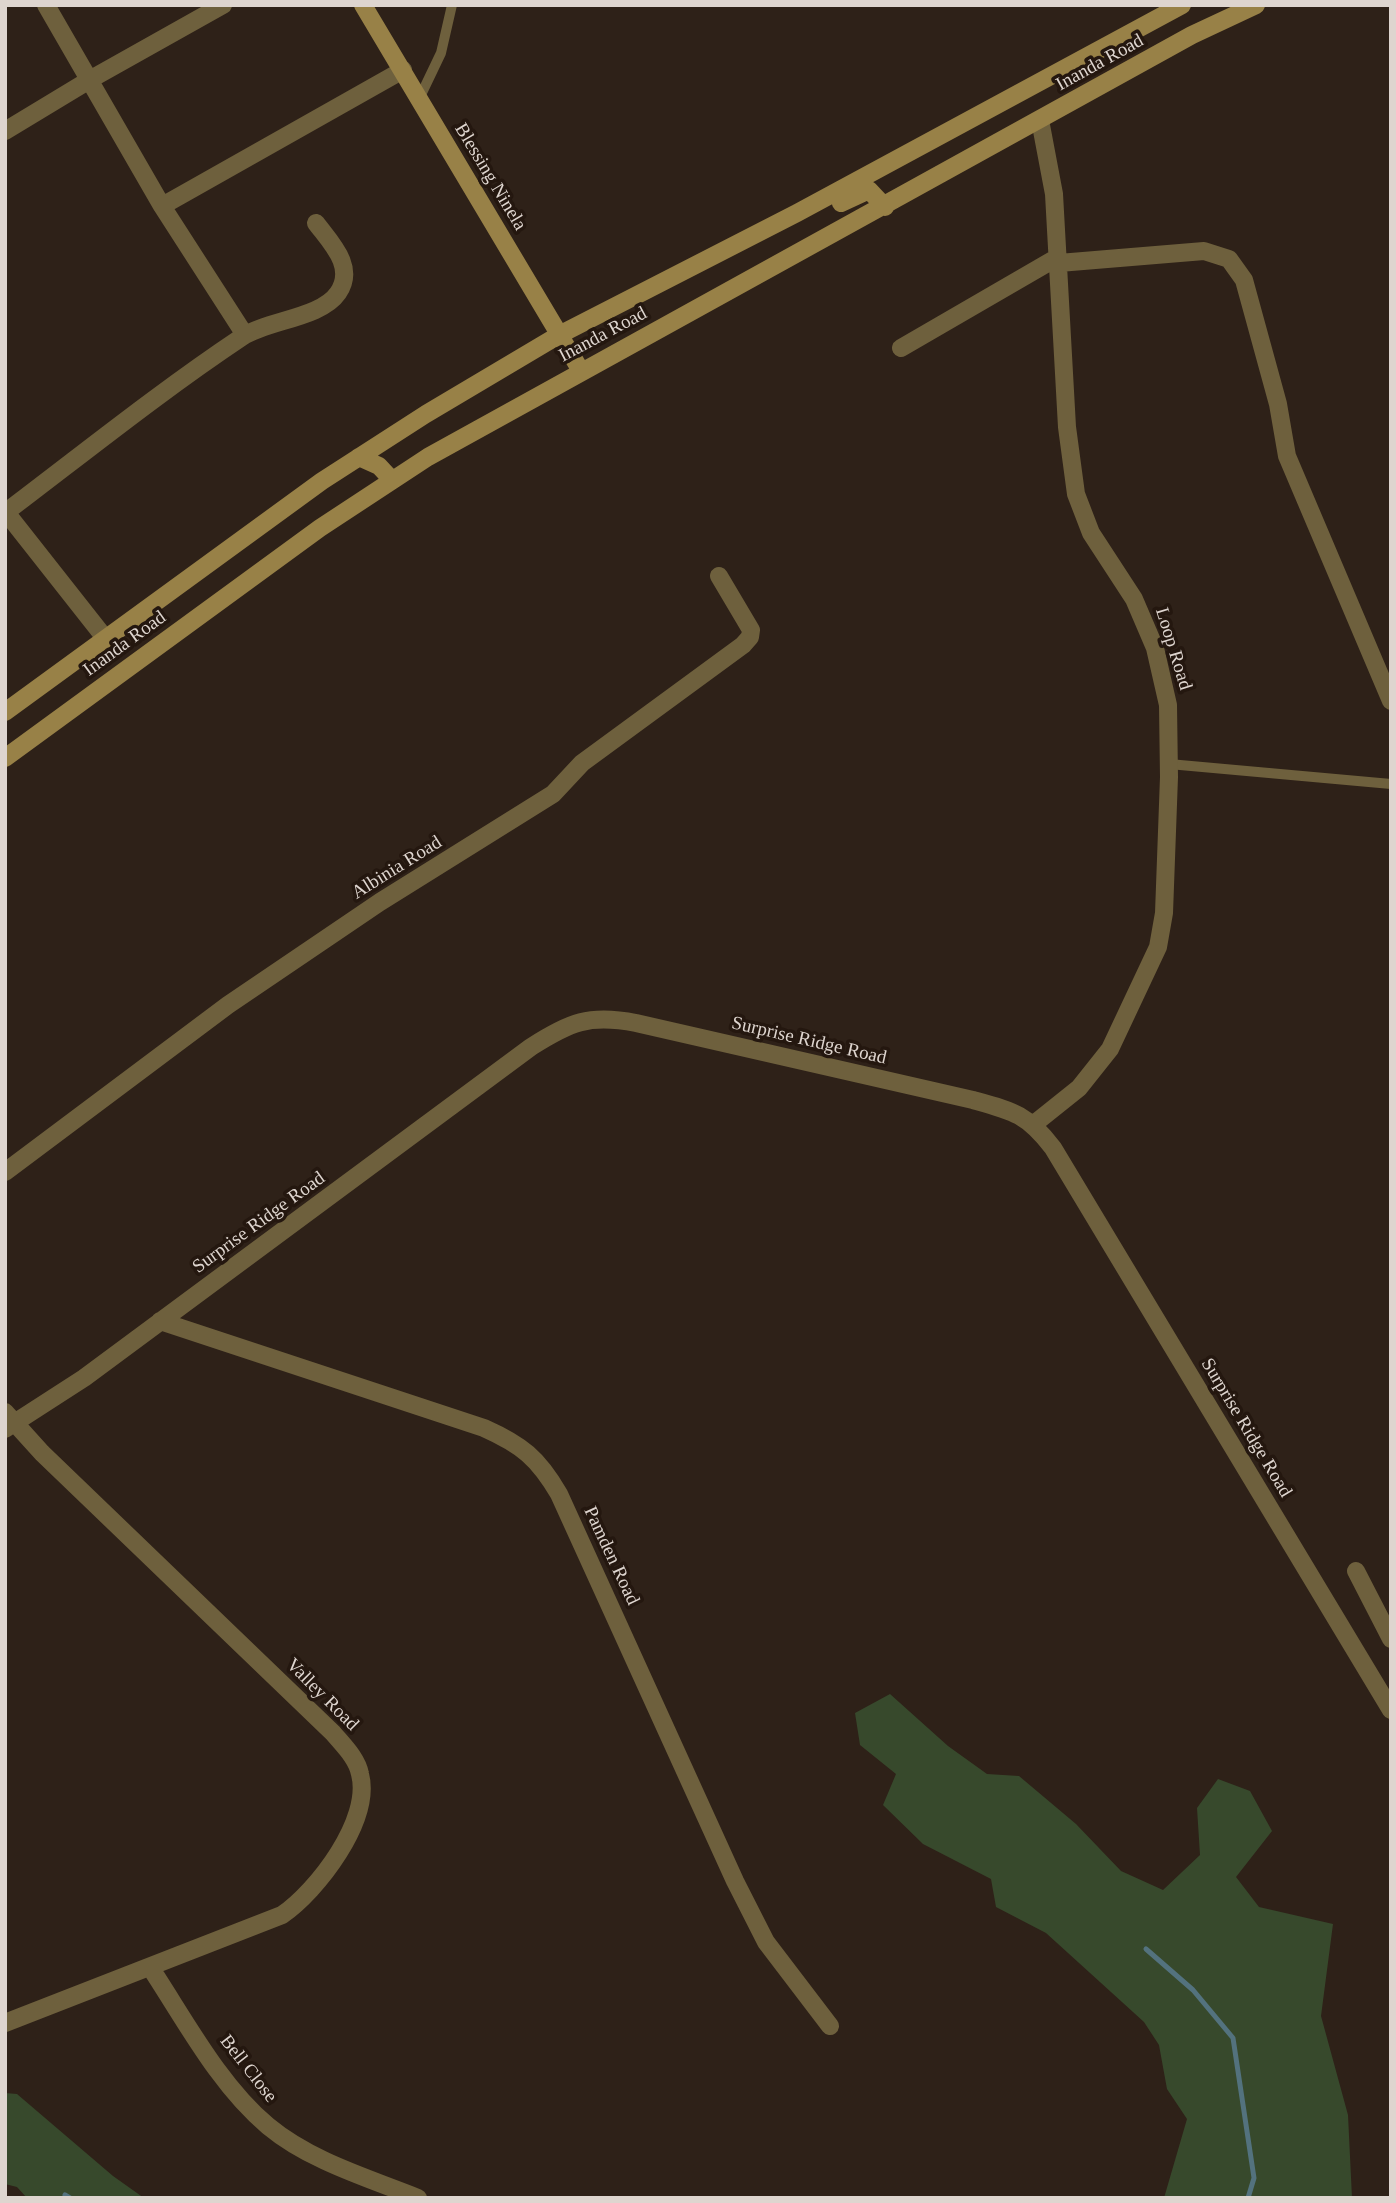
<!DOCTYPE html>
<style>
body{margin:0}
#map{position:relative;width:1396px;height:2203px;overflow:hidden;background:#2e2118;font-family:Georgia,serif}
canvas{display:block}
.frame{position:absolute;inset:0;border:7px solid #ded5cf;pointer-events:none}
</style>
<div id="map">
<canvas width="1396" height="2203"></canvas>
<div class="frame"></div>
</div>
<script>
const ctx = document.querySelector('canvas').getContext('2d');
ctx.lineJoin = 'round';
function fillPath(path, color) { ctx.fillStyle = color; ctx.fill(path, 'evenodd'); }
function strokePath(path, color, width, dash) { ctx.strokeStyle = color; ctx.lineWidth = width; ctx.lineCap = dash ? 'butt' : 'round'; ctx.setLineDash(dash || []); ctx.stroke(path); }
function label(font, color, halo, rows, align = 'center') {
  ctx.font = font + ' Georgia,serif'; ctx.lineWidth = 7; ctx.setLineDash([]); ctx.textBaseline = 'middle'; ctx.strokeStyle = halo; ctx.fillStyle = color; for (const [text, x, y, turn = 0] of rows) {
    ctx.save(); ctx.translate(x, y); ctx.rotate((+turn || 0) * Math.PI / 180); ctx.textAlign = isNaN(turn) ? turn : align; if (halo) ctx.strokeText(text, 0, 0); ctx.fillText(text, 0, 0); ctx.restore();
  }
}
fillPath(new Path2D(`
 M890,1694L948,1746L987,1774L1019,1776L1076,1824L1121,1871L1163,1890L1200,1855L1197,1808L1218,1779L1250,1791L1272,1831L1236,1877L1259,1907L1333,1924L1321,2016L1348,2115L1352,2198H1164L1187,2119L1167,2089L1159,2045L1144,2022L1046,1933L996,1907L991,1879L923,1844L883,1805L896,1774L860,1745L855,1713Z
 M5,2093L17,2094L113,2176L144,2198H27L17,2187L5,2184Z`), '#37492c');
strokePath(new Path2D(`
 M1146,1949L1193,1990L1233,2038L1254,2178L1248,2198
 M65,2195L70,2198`), '#53727e', 5);
strokePath(new Path2D(`
 M419,99L441,53L452,5
 M1169,764L1391,784`), '#6e603d', 10);
strokePath(new Path2D(`
 M46,5L162,206L245,335
 M5,131L91,79L223,5
 M162,206L403,70
 M1059,263L1204,251L1229,259L1244,280L1278,404L1287,456L1391,701
 M901,348L1058,257
 M5,511L105,638
 M6,512C84,453 161,391 242,337C268,320 321,318 338,293C356,267 331,243 316,223
 M1034,1124L1079,1088L1110,1049L1158,947L1164,913L1169,777L1168,705L1155,648L1134,599L1091,533L1076,494L1067,427L1054,194L1040,120
 M5,1172L228,1005L380,902L553,794L582,763L743,645L750,637L751,630L719,576
 M160,1321L484,1428C522,1445 538,1458 559,1494L735,1881L766,1942L830,2026
 M5,1412L42,1453L333,1733C343,1745 357,1758 360,1774C372,1820 317,1891 282,1915L5,2023
 M5,1429L84,1378L531,1047C570,1022 589,1014 636,1023L973,1100C1013,1111 1027,1114 1053,1148L1391,1710
 M1356,1571L1391,1639
 M150,1967C185,2020 219,2085 268,2126C310,2161 368,2178 418,2198`), '#6e603d', 18);
strokePath(new Path2D(`
 M363,5L581,371
 M841,203L869,190L885,207
 M359,457L379,466L392,480
 M5,712L322,481L426,414L559,335L797,213L1182,5
 M5,758L320,528L428,457L1192,35L1256,5`), '#988147', 18);
label('19px', '#ded5cf', '#24170f', [
 ["Inanda Road",1100,63,-29],
 ["Blessing Ninela",490,177,59],
 ["Inanda Road",603,335,-28],
 ["Inanda Road",125,644,-36],
 ["Loop Road",1173,649,73],
 ["Albinia Road",397,868,-32],
 ["Surprise Ridge Road",809,1041,13],
 ["Surprise Ridge Road",259,1223,-36],
 ["Surprise Ridge Road",1246,1428,59],
 ["Pamden Road",611,1556,65],
 ["Valley Road",322,1695,45],
 ["Bell Close",248,2069,52]
]);
</script>
